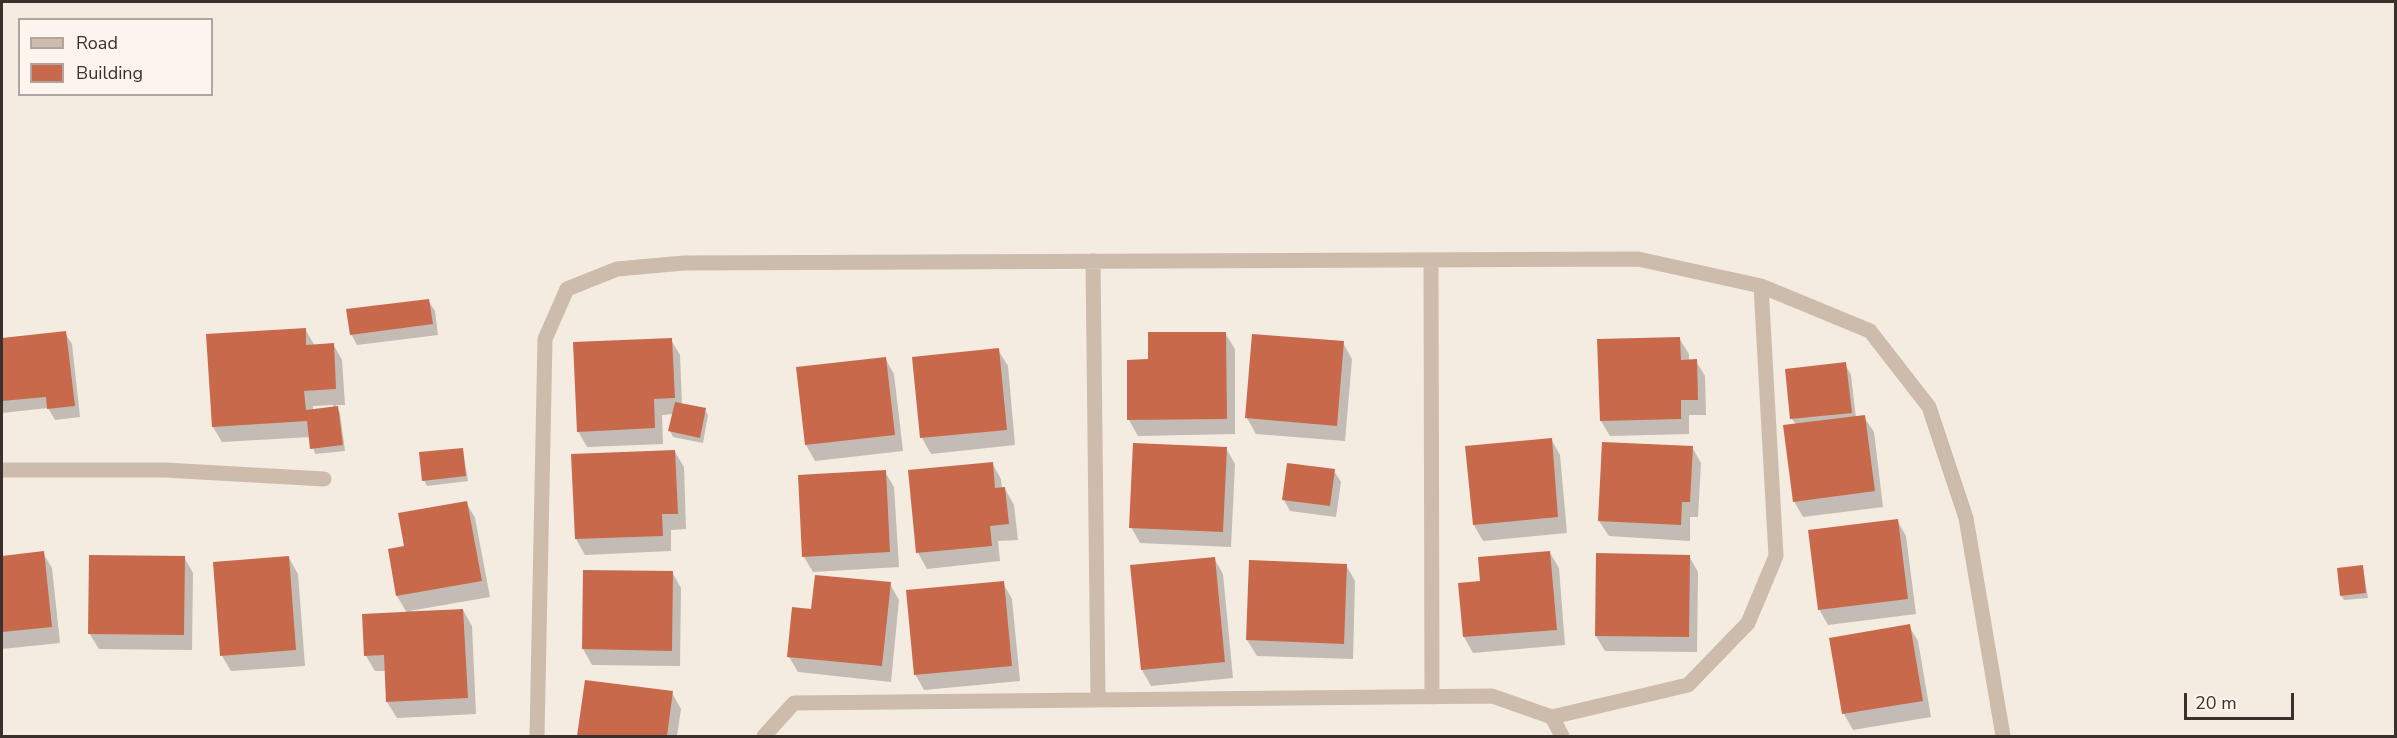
<!DOCTYPE html>
<style>
body{margin:0}
#map{position:relative;width:2397px;height:738px;overflow:hidden;background:#f4ebe1;font-family:"Nunito Sans",sans-serif}
canvas{display:block}
.frame{position:absolute;inset:0;border:3px solid #3b302b;pointer-events:none}
.legend{position:absolute;left:18px;top:18px;width:195px;height:78px;box-sizing:border-box;background:#fbf5ee;border:2px solid #aea6a0;margin:0;padding:8px 10px;list-style:none;font-size:18px;color:#3b302b}
.legend li{display:flex;align-items:center;gap:12px;height:30px}
.legend b{width:30px;border:2px solid #aea6a0}
.scale{position:absolute;left:2184px;top:693px;width:110px;height:27px;box-sizing:border-box;border:3px solid #3b302b;border-top:0;padding-left:8px;font-size:18px;line-height:21px;white-space:nowrap;color:#3b302b;-webkit-text-stroke:4px #fbf5ee;paint-order:stroke}
</style>
<div id="map">
<canvas width="2397" height="738"></canvas>
<div class="frame"></div>
<ul class="legend">
<li><b style="height:8px;background:#cdbbac"></b>Road</li>
<li><b style="height:16px;background:#c8694b"></b>Building</li>
</ul>
<div class="scale">20 m</div>
</div>
<script>
const ctx = document.querySelector('canvas').getContext('2d');
ctx.lineJoin = 'round';
function fillPath(path, color) { ctx.fillStyle = color; ctx.fill(path, 'evenodd'); }
function strokePath(path, color, width, dash) { ctx.strokeStyle = color; ctx.lineWidth = width; ctx.lineCap = dash ? 'butt' : 'round'; ctx.setLineDash(dash || []); ctx.stroke(path); }
fillPath(new Path2D(`
 M428,300L435,311L438,335L357,345L351,334Z
 M305,329L315,346L333,344L342,360L345,405H336L340,413L345,451L315,454L310,437L222,442L213,427ZM333,405L334,408L313,410V406Z
 M65,333L72,344L80,417L55,420L48,408L2,413V340Z
 M1225,333L1235,349V434L1138,436L1129,420Z
 M1679,338L1689,354V361H1696L1705,376L1706,415H1689V434L1610,436L1601,421Z
 M671,340L680,355L682,405L705,410L708,415L703,443L673,437L670,431L674,414L662,415L663,444L587,447L578,431Z
 M1343,343L1352,359L1345,441L1256,434L1247,418Z
 M998,350L1008,366L1015,445L931,454L922,438Z
 M885,358L894,374L903,451L815,461L806,445Z
 M1845,364L1851,375L1856,418L1864,417L1874,432L1883,507L1803,517L1794,501L1796,425L1792,419L1786,371Z
 M1551,439L1560,455L1567,533L1483,541L1474,525Z
 M1692,447L1701,463L1698,517H1690V541L1609,536L1599,521Z
 M1226,448L1235,464L1231,547L1140,543L1131,527Z
 M463,450L468,481L427,486L424,480Z
 M675,452L684,467L686,529L671,530V551L585,555L576,539L573,456Z
 M992,463L1001,479L1002,489H1005L1014,505L1018,540L998,541L1000,561L927,569L918,553Z
 M1334,471L1341,482L1336,517L1290,511L1284,500Z
 M885,472L894,487L899,567L813,572L804,557Z
 M466,502L475,518L490,597L409,611L463,610L472,626L476,714L397,718L387,702L386,671H375L366,656L407,613L397,596L389,550L405,548Z
 M1897,520L1906,536L1916,614L1828,625L1819,609Z
 M43,553L52,568L60,643L2,649V557Z
 M1550,553L1559,568L1565,645L1473,653L1464,637L1460,584L1481,583Z
 M1689,556L1698,572L1697,652L1605,651L1596,636Z
 M184,557L193,573L192,650L99,649L89,633Z
 M289,558L298,574L305,666L231,671L222,656Z
 M1214,558L1223,574L1233,678L1151,686L1142,670L1132,567Z
 M1346,565L1355,581L1353,659L1257,656L1247,640Z
 M2363,567L2368,598L2344,600L2341,595Z
 M672,572L681,588L680,666L592,665L583,649Z
 M1003,583L1012,599L1020,681L924,690L915,674Z
 M890,584L899,600L891,682L798,672L789,657L812,611Z
 M1909,626L1918,641L1931,717L1853,730L1844,714L1831,639Z
 M586,682L672,693L681,709L677,736H579Z`), '#0003');
fillPath(new Path2D(`
 M429,299L433,324L350,335L346,309Z
 M306,328V345L334,343L336,389L304,391L306,410L338,406L343,445L310,449L307,421L212,427L206,334Z
 M66,331L75,406L47,409L46,397L2,401V338Z
 M1148,332H1226L1227,419L1127,420V360L1148,359Z
 M1252,334L1344,341L1337,426L1245,418Z
 M1680,337L1681,360L1697,359L1698,400H1681V419L1600,421L1597,339Z
 M672,338L675,398L654,399L655,428L577,432L573,342Z
 M999,348L1007,430L920,438L912,357Z
 M886,357L895,435L805,445L796,367Z
 M1846,362L1852,413L1790,419L1785,369Z
 M675,402L706,408L700,438L668,431Z
 M1865,415L1875,491L1793,502L1783,425Z
 M1552,438L1558,517L1473,525L1465,446Z
 M1602,442L1693,446L1690,502H1682L1681,525L1598,521Z
 M1133,443L1227,447L1223,532L1129,528Z
 M463,448L466,476L422,481L419,452Z
 M675,450L678,514H662L663,536L575,539L571,454Z
 M993,462L995,488L1005,487L1009,524L990,526L992,546L916,553L908,470Z
 M1287,463L1335,469L1330,506L1282,500Z
 M886,470L890,552L802,557L798,475Z
 M467,501L482,581L396,596L388,549L404,546L398,513Z
 M1898,519L1908,599L1818,610L1808,530Z
 M44,551L52,627L2,632V556Z
 M1550,551L1557,630L1463,637L1458,583L1480,581L1478,557Z
 M1596,553L1690,555L1689,637L1595,636Z
 M89,555L185,556L184,635L88,634Z
 M289,556L296,650L220,656L213,562Z
 M1215,557L1225,662L1141,670L1130,565Z
 M1249,560L1347,564L1344,644L1246,640Z
 M2363,565L2366,593L2340,596L2337,568Z
 M583,570L673,571L672,651L582,649Z
 M815,575L891,582L882,666L787,657L792,607L811,609Z
 M1004,581L1012,666L914,675L906,590Z
 M463,609L468,698L386,702L384,655L364,656L362,614Z
 M1910,624L1923,701L1842,714L1829,638Z
 M585,680L673,691L667,736H577Z`), '#c8694b');
strokePath(new Path2D(`
 M1431,260L1432,697
 M1093,261L1098,699
 M2,470H165L324,479
 M1552,717L1688,685L1748,623L1776,556L1761,286
 M537,736L545,339L567,289L617,269L684,263L1638,259L1761,286L1870,331L1929,407L1966,518L2003,736
 M764,736L794,703L1492,696L1552,717L1562,736`), '#cdbbac', 15);
</script>
